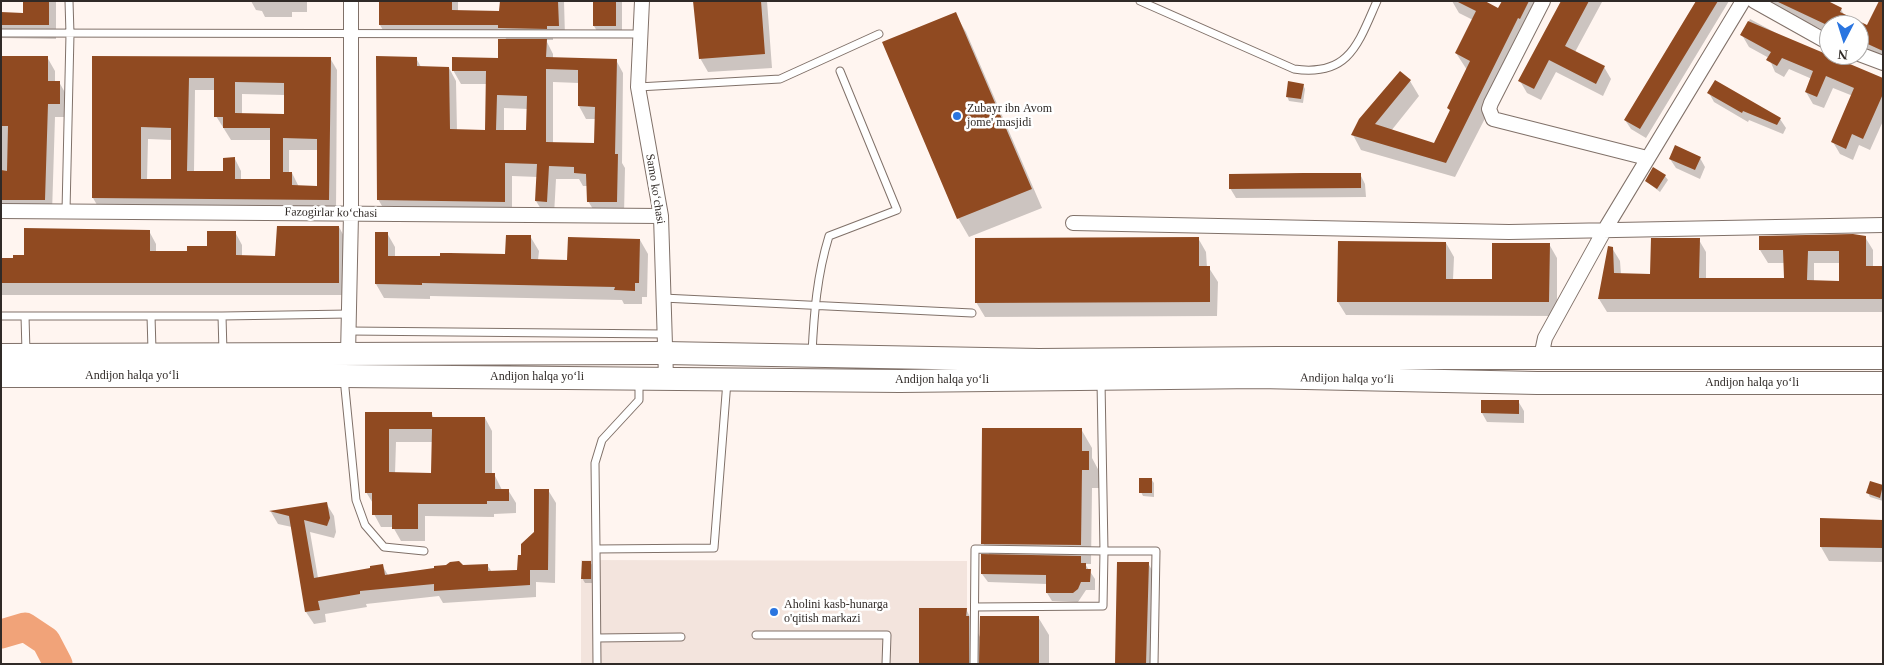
<!DOCTYPE html>
<meta charset="utf-8">
<style>
body{margin:0}
#map{position:relative;width:1884px;height:665px;overflow:hidden;background:#fff5f0;font-family:"Times New Roman",serif}
canvas{display:block}
.frame{position:absolute;inset:0;border:2px solid #302a27;pointer-events:none}
.north{position:absolute;left:1819px;top:15px;width:50px;height:50px;box-sizing:border-box;background:#fff;border:1px solid #acaaa9;border-radius:50%;rotate:185deg;font-size:14px;font-weight:700;line-height:20px;text-align:center;color:#302a27}
.north::after{content:'';display:block;margin:auto;width:18px;height:22px;background:#2a75e0;clip-path:polygon(50% 0,100% 100%,50% 72%,0 100%)}
</style>
<div id="map">
<canvas width="1884" height="665"></canvas>
<div class="frame"></div>
<div class="north">N</div>
</div>
<script>
const ctx = document.querySelector('canvas').getContext('2d');
ctx.lineJoin = 'round';
function fillPath(path, color) { ctx.fillStyle = color; ctx.fill(path, 'evenodd'); }
function strokePath(path, color, width, dash) { ctx.strokeStyle = color; ctx.lineWidth = width; ctx.lineCap = dash ? 'butt' : 'round'; ctx.setLineDash(dash || []); ctx.stroke(path); }
function label(font, color, halo, rows, align = 'center') {
  ctx.font = font + ' "Times New Roman",serif'; ctx.lineWidth = 5; ctx.setLineDash([]); ctx.textBaseline = 'middle'; ctx.strokeStyle = halo; ctx.fillStyle = color; for (const [text, x, y, turn = 0] of rows) {
    ctx.save(); ctx.translate(x, y); ctx.rotate((+turn || 0) * Math.PI / 180); ctx.textAlign = isNaN(turn) ? turn : align; if (halo) ctx.strokeText(text, 0, 0); ctx.fillText(text, 0, 0); ctx.restore();
  }
}
fillPath(new Path2D(`
 M581,560L967,561V664H581Z`), '#f3e4dd');
fillPath(new Path2D(`
 M24,1H56V39L1,38V14H24Z
 M251,1H307V12H292V17H265L262,11L256,10Z
 M380,1H458V12H501L535,1H564L565,37H553V40H546L553,54V59L616,60L623,73L622,163L625,168L624,215L596,214L588,201V186H583L579,179H556L554,215L544,214L536,201L538,177L512,176V215L386,213L378,199L416,58L421,67L449,68L456,81L457,131H486L487,84H461L453,70L499,59L507,40L504,36L387,37L380,25ZM553,82L579,83V106L586,119H596V144L553,143ZM504,108L528,109L527,132H504Z
 M594,1H622V38H601L594,26Z
 M694,1H767L772,68L708,72L700,58Z
 M1452,1H1482L1499,10L1503,1H1545L1455,177L1361,150L1353,135L1400,72L1410,81L1419,96L1391,131L1434,144L1451,112L1448,108L1467,70L1456,53L1473,20L1459,13Z
 M1564,1L1602,2L1575,52L1604,67L1611,79L1603,96L1556,72L1541,100L1527,93L1520,81Z
 M1697,1H1729L1646,138L1631,129L1625,120Z
 M1768,1H1825L1841,9L1845,17L1868,27L1883,10V59L1859,47V25H1829V33L1771,5Z
 M955,14L966,32L1042,208L969,237L958,218Z
 M1750,19L1789,40L1883,79V121L1870,150L1859,145L1853,160L1840,154L1833,142L1853,96L1833,88L1824,108L1813,104L1806,92L1812,79L1789,69L1784,77L1775,72L1769,58L1749,47L1742,35Z
 M1,57H47L55,71V82H59L67,96V117H55L52,213L1,212Z
 M93,57L330,58L337,70L336,212L100,210L93,198ZM195,90H216V116L231,140H271V181L241,180V171L235,159L224,172H194ZM242,94L285,95V115H242ZM148,139L172,140V180H147ZM289,150H318V187H299L292,173H289Z
 M1303,85L1305,89L1303,103L1289,101L1287,96Z
 M1709,93L1780,119L1786,128L1783,134L1749,120L1748,122L1714,102Z
 M1700,158L1705,167L1700,179L1676,168L1670,159Z
 M1360,174L1365,184L1366,197L1236,198L1230,188Z
 M1665,176L1668,180L1660,192L1646,181Z
 M339,227L346,240V295H1V260H14L149,231L156,244V252H188L209,247L235,232L242,245V257H277Z
 M387,233L395,247V258L506,255L530,236L539,251L538,260L568,261L640,240L648,254L647,297H642V304H624L622,300L430,296V299L384,298L376,284Z
 M1865,237L1873,250V268H1883V312H1607L1599,299L1609,248H1612L1620,261L1621,275H1652L1699,240L1706,252V279L1785,280V263H1768L1760,250ZM1814,263H1840V282H1814Z
 M1198,238L1206,252L1207,268H1209L1218,282L1217,316L985,317L976,302Z
 M1446,243L1454,257L1453,280L1494,281L1549,244L1557,258V316L1346,315L1338,302Z
 M1518,401L1524,411V423L1487,422L1482,413Z
 M366,413H431L434,418H485L492,431V474H494L502,490H508L516,503V513L494,514V517L425,516V541H401L393,527H381L374,514V505L366,492ZM396,442H433L432,474H395Z
 M1081,429L1092,448V458L1099,471V488H1092L1091,564H1085L1095,579V590H1086L1078,602L1052,601L1047,593V584L988,582L982,574L990,556L983,543Z
 M1151,479L1154,483V497L1143,496L1141,492Z
 M1871,482L1883,486V501L1870,497L1868,493Z
 M548,490L556,503L555,583L536,582V597L443,603L439,596L366,604L367,607L325,614L326,622L314,624L306,612L292,527L278,524L271,512L326,503L334,516L336,532L334,538L310,532L318,578L372,569L382,565L388,575L487,565L492,572L519,571L523,556L535,533Z
 M1883,521V562L1829,561L1821,547Z
 M590,562L593,566V583H585L582,578Z
 M1148,563L1158,581L1157,664H1117Z
 M966,609L981,639L1038,617L1049,635V664H920Z
 M698,663H734V664H698Z`), '#0003');
strokePath(new Path2D(`
 M1,634L25,627L46,641L58,664`), '#f1a379', 29);
fillPath(new Path2D(`
 M23,1H49V25H1V12L23,13Z
 M379,1H452V10L499,11L500,1H558L559,26H547V29L498,28V25H379Z
 M593,1H616V26H593Z
 M693,1H761L765,54L699,59Z
 M1456,1H1485L1498,8L1502,1H1529L1520,19L1518,18L1446,163L1351,135L1359,119L1400,71L1411,80L1375,124L1434,143L1450,110L1447,108L1470,61L1455,53L1476,11Z
 M1561,1H1589L1565,46L1605,66L1596,84L1549,60L1534,89L1518,81Z
 M1696,1H1718L1640,129L1624,120Z
 M1776,1H1828L1842,8L1840,12L1867,25L1879,1H1883V51L1859,40V25H1827Z
 M956,12L1032,189L957,219L882,42Z
 M1748,21L1883,78V94L1863,139L1852,134L1846,149L1831,142L1854,88L1826,76L1817,97L1805,92L1813,71L1782,58L1777,66L1766,60L1771,52L1740,35Z
 M498,39H547L546,57L617,59L615,154H618L617,202H587L586,174L574,173V167L549,166L547,202L535,201L537,164L505,163V202L377,200L376,56L417,57V66L449,67L450,129L485,130L486,71H452V57L498,58ZM546,69L578,70V106L595,107L594,143L546,142ZM497,95L527,96L526,130H496Z
 M1,56H48V81H60V104H48L45,200H1V170L7,171L8,126H1Z
 M92,56L331,57L329,200L92,198ZM189,78H214V117H223V128H270V179H235V157L223,158V171H187ZM235,82L284,83V114L235,113ZM141,127L171,128V179H141ZM283,138L317,139V186L292,185V172H283Z
 M1715,80L1781,118L1777,125L1743,111L1742,113L1707,93Z
 M1288,81L1304,84L1301,99L1286,97Z
 M1675,145L1701,157L1695,170L1669,159Z
 M1653,167L1666,175L1657,189L1645,181Z
 M1303,173H1361V188L1229,189V174Z
 M277,226H339V283H1V258H13V255H24V228L150,230V251H187V246H207V231H236V255L275,256Z
 M375,232H388V256H440V253H450L505,254L506,235H531V259L567,260L568,237L640,239L639,283H635V291L614,290L615,287L422,283V285L375,284Z
 M1853,234L1866,236V266H1883V299H1598L1608,246L1613,247L1614,273L1650,274L1651,238H1700L1699,278H1784L1783,250H1759V236ZM1808,251H1839V281L1807,280Z
 M1199,237V266H1210V302L975,303V238Z
 M1338,241L1446,242V279H1492V243H1550L1549,302H1337Z
 M1481,400H1519V414L1481,413Z
 M365,412H432V417H485V473H495V489H509V501H487V504H418V529H392V515H372V493H365ZM389,429H432L431,473L389,472Z
 M982,428H1082V451H1089V470H1082L1081,545L981,544Z
 M1139,478H1152V493H1139Z
 M1870,481L1883,485L1880,498L1866,493Z
 M534,489H549L548,570H530V585L434,591V584L360,591V594L318,601L320,610L305,612L289,516L269,511L327,502L330,518L327,526L304,520L314,578L370,568V566L383,564L385,575L434,568V566L446,565L450,562L459,561L463,565L488,564V571L517,570L518,555H521V544L534,532Z
 M1820,518L1883,520V548L1820,547Z
 M981,554L1081,556V563H1086V569H1091L1090,582H1081L1078,589L1073,593H1046V575L981,574Z
 M582,561H591V579H581Z
 M1117,562H1149L1146,664H1115Z
 M919,608H967L966,616H969V664H919Z
 M980,616H1039V664H979Z`), '#904a21');
const service = new Path2D(`
 M1140,1L1294,69C1349,77 1358,44 1377,1
 M1,33L641,34
 M638,87L780,79L879,34
 M66,211L70,34L69,1
 M663,298L972,313
 M1,316H25L26,352
 M25,316H222L223,352
 M151,316L152,350
 M222,316L349,314
 M349,331L664,334
 M812,353C814,313 817,275 829,236L897,210L840,71
 M344,378L356,500L365,525L384,547L424,551
 M639,382V400L602,440L595,463L596,549L714,548L727,381
 M596,549L597,664
 M975,607L1103,606L1104,551H1156L1154,664
 M756,635H887L886,664
 M597,638L681,637
 M974,664L975,549L1104,551L1101,382`);
const minor = new Path2D(`
 M642,1L638,87L661,216L666,378
 M1543,1L1491,103L1489,109L1493,119L1647,158
 M1754,1L1829,43
 M1859,54L1883,63
 M1,211L661,216
 M1073,223L1509,232L1883,225
 M348,355L351,214V1
 M1541,357L1545,338L1604,231L1743,1`);
const trunk = new Path2D(`
 M1,355L665,353L1039,360L1276,358H1883
 M1,376H343L900,381L1259,377L1537,383H1883`);
strokePath(service, '#807169', 9);
strokePath(minor, '#807169', 16);
strokePath(trunk, '#807169', 24);
strokePath(service, '#fff', 7);
strokePath(minor, '#fff', 14);
strokePath(trunk, '#fff', 22);
for (const [x, y, r, color] of [
 [957,116,5,"#2a75e0"],
 [774,612,5,"#2a75e0"]
]) { const dot = new Path2D(); dot.arc(x, y, r, 0, 2 * Math.PI); ctx.fillStyle = color; ctx.fill(dot); strokePath(dot, '#fff', 2); }
label('12px', '#302a27', '#fff', [
 ["Zubayr ibn Avom",967,109],
 ["jome' masjidi",967,123],
 ["Aholini kasb-hunarga",784,605],
 ["o'qitish markazi",784,619]
], 'left');
label('12px', '#302a27', '#fff', [
 ["Samo koʻchasi",655,189,81],
 ["Fazogirlar koʻchasi",331,213,1],
 ["Andijon halqa yo‘li",132,376],
 ["Andijon halqa yo‘li",537,377],
 ["Andijon halqa yo‘li",1347,379,1],
 ["Andijon halqa yo‘li",942,380],
 ["Andijon halqa yo‘li",1752,383]
]);
</script>
